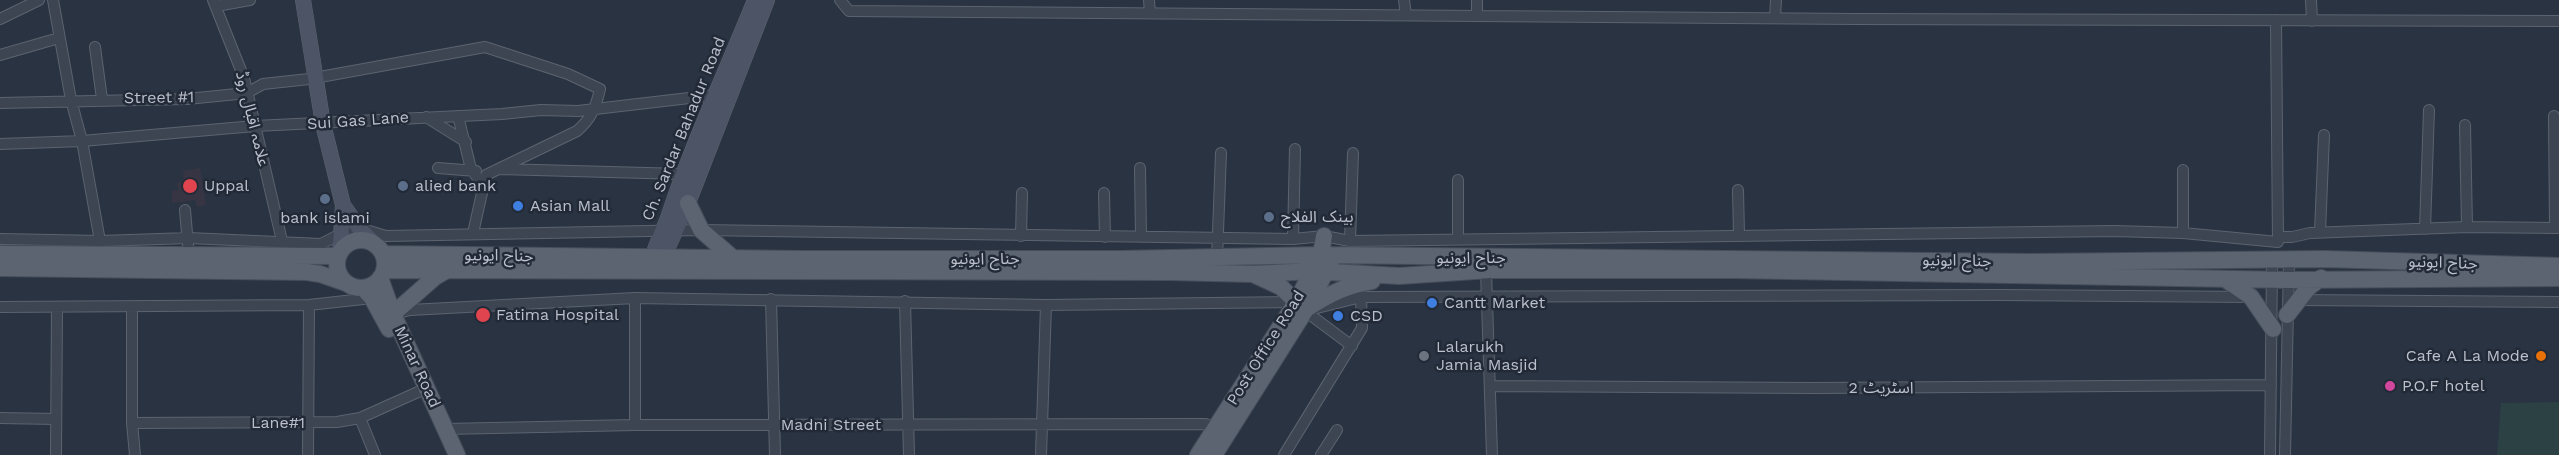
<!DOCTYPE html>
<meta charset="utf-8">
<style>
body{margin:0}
canvas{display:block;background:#293342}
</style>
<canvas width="2559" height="455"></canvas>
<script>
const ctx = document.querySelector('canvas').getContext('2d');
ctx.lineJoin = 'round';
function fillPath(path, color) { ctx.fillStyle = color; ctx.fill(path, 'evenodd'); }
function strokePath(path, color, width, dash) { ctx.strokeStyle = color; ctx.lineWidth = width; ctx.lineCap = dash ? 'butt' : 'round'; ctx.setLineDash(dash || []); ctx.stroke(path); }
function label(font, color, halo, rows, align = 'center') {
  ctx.font = font + ' "Work Sans","Noto Sans Arabic",sans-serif'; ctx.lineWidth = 5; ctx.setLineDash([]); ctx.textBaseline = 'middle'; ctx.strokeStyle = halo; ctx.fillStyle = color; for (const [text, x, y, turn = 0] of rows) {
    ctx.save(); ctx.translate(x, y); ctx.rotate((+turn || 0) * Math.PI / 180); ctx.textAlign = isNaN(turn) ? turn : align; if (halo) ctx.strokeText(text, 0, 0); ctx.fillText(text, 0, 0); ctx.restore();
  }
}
fillPath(new Path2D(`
 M200,168L206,205L197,207L195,200L172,203V191L178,190L177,183L184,181L183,171Z`), '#373543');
fillPath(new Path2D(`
 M2559,402V455H2497L2501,403Z`), '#2c4144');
const minor = new Path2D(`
 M53,0L71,100L82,141L100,241
 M213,0L244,78L282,241
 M840,0L849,11L1857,19L2559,21
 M1149,0L1150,13
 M1404,0L1406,15
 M2311,0L2312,21
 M216,6L250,0
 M1477,16V0
 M1775,18L1776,0
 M0,19L39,0
 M2276,20L2278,242
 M95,47L102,99
 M0,55L59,38
 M0,103L187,99L247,93L263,84L309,79L485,47L568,74L600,89C596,107 591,119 577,131L486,175L473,233
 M458,116L471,169L483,185
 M2554,116L2555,228
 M426,117L466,142
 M2465,125L2467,227
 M0,144L82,141L255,126L502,114L541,110L578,111L715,95
 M438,168L476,171
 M1140,168L1141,237
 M499,169L683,174
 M1458,180V238
 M1738,190L1739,235
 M1104,193L1105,237
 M185,210L188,245
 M2425,229L2429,110
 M2320,232L2324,135
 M2183,233V170
 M1021,236L1022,193
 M2279,237H2292L2310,233L2467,227L2559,228
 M0,239L100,241L189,238L321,244L350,229L359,228L386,236L701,230L1293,239L1324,236L1350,241L2115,231L2183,233L2278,242
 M1293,239L1295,149
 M1350,241L1353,153
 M1217,258L1221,153
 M1486,271L1492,455
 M635,298V425
 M771,299L775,455
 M2297,300L2559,302
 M905,301L909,455
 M0,307L309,305L372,298
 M132,307V423L135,455
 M1317,308L1361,297L2000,295L2251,297
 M1305,311L1352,346
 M398,313L410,310L635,298L1046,305L1296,302
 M1492,386L1813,388L2271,385
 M0,418L56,419
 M360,418L375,455
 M132,423L337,422L360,418L418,392
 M445,429L635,425L1206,424L1220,431
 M56,455L57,307
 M308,455L309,305
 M1041,455L1046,305
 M1284,455L1362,328L1361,297
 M1321,455L1337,430
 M2270,455L2272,261
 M2285,455L2289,260`);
const secondary = new Path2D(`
 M303,0L323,124L343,205L340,251
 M343,205L359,228L380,249
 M650,268C652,250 663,233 669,215C693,142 726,72 755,0
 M662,268L663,258L688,203L767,0`);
const primary = new Path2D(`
 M688,203L701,230L734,259
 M337 264a24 24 0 1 1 48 0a24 24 0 1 1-48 0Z
 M0,254L338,256
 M383,254L800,259H1120L1321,255L2031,262L2325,259L2559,266
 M0,268L307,272L320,274L346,283
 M384,270L1170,272L1254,274L1313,271L1399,276L1490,270H1734L2289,280L2559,278
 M1255,275L1281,287L1296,302
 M380,278L393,314L457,455
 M2225,279L2251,297L2273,329
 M363,288L372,298L389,329
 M1308,308C1328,294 1348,285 1372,281
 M393,314L435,277L449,269
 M2287,315L2309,287L2321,278
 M1198,455L1296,302L1321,255L1324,236
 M1214,455L1305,311L1330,264`);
strokePath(minor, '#5c636f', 12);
strokePath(secondary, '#5c636f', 16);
strokePath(primary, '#474e5b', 18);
strokePath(minor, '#3d4552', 10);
strokePath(secondary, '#4c5465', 15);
strokePath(primary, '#5c6472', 16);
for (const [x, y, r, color] of [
 [190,186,8,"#e0444e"],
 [403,186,6,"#5c6f8a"],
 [325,199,6,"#5c6f8a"],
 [518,206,6,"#3f7fe0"],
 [1269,217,6,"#5c6f8a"],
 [1432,303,6,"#3f7fe0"],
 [483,315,8,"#e0444e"],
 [1338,316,6,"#3f7fe0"],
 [1424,356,6,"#6b7280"],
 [2541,356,6,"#e8710a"],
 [2390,386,6,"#d1479c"]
]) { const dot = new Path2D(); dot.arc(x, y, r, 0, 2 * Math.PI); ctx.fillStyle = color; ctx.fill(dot); strokePath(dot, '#222a37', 2); }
label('16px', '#bbc0cc', '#222a37', [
 ["Street #1",159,98,-1],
 ["علامہ اقبال روڈ",252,119,76],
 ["Sui Gas Lane",358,121,-4],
 ["Ch. Sardar Bahadur Road",684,129,-68],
 ["جناح ایونیو",499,256,1],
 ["جناح ایونیو",1471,258],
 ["جناح ایونیو",985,259],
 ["جناح ایونیو",1957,261,1],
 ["جناح ایونیو",2443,263,2],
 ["Post Office Road",1266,348,-58],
 ["Minar Road",417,367,65],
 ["اسٹریٹ 2",1881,388],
 ["Lane#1",278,423],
 ["Madni Street",831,425]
]);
label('16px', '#bbc0cc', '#222a37', [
 ["Uppal",204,186],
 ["alied bank",415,186],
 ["Asian Mall",530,206],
 ["بینک الفلاح",1281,217],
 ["bank islami",325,218,"center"],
 ["Cantt Market",1444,303],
 ["Fatima Hospital",496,315],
 ["CSD",1350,316],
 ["Lalarukh",1436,347],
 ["Jamia Masjid",1436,365],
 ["Cafe A La Mode",2529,356,"right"],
 ["P.O.F hotel",2402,386]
], 'left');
</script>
